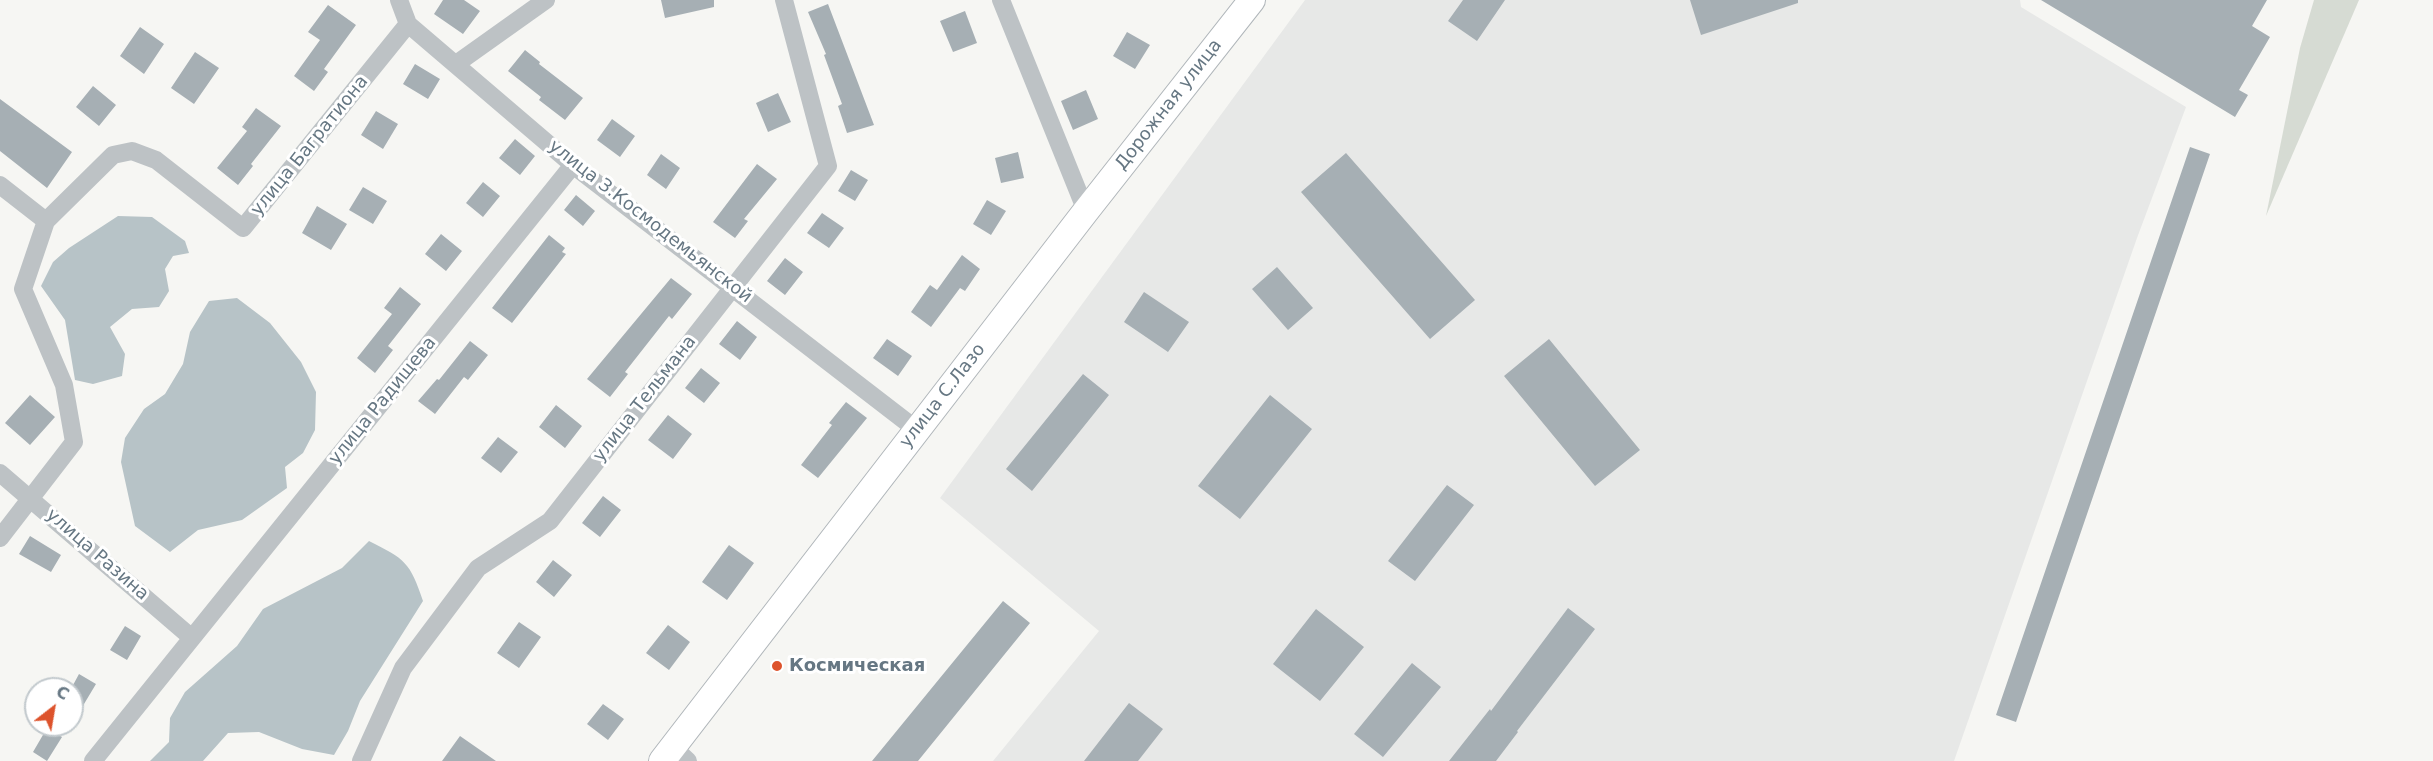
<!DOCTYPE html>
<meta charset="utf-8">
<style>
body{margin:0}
#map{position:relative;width:2433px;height:761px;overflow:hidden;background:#f6f6f3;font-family:"DejaVu Sans",sans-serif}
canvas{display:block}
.north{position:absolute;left:24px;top:677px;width:60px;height:60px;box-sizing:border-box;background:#fff;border:2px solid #c2c9cd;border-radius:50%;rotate:31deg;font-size:16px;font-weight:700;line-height:24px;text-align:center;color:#667783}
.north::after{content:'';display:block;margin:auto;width:21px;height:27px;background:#dd532c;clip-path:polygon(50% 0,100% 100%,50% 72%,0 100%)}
</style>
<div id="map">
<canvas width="2433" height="761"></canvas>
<div class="north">С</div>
</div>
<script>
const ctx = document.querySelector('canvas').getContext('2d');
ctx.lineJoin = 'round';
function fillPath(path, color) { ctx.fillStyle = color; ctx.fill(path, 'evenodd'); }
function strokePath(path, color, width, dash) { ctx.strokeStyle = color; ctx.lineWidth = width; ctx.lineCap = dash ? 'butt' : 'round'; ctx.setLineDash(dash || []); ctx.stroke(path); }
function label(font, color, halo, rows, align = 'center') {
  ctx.font = font + ' "DejaVu Sans",sans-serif'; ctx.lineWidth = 6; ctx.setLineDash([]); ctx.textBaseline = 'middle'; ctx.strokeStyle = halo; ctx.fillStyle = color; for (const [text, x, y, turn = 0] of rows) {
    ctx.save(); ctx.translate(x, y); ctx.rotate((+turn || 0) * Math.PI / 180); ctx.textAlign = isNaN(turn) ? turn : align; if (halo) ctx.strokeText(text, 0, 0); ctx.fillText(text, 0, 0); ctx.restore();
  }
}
fillPath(new Path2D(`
 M1305,0H2020L2021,7L2186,107L2137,238L1954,761H993L1099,631L940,498Z`), '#e7e8e7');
fillPath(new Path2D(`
 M2314,0H2359L2266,216L2300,48Z`), '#d6dbd3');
fillPath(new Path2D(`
 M118,216L152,217L185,241L189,253L173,256L165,269L169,291L159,307L132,309L110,327L125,354L122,376L93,384L75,380L65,320L41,286L53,262L69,248Z
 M237,298L270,323L301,362L316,392L315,430L303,453L285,467L287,488L242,520L198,530L170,552L135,526L121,462L125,438L144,409L165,394L183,364L190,332L209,301Z
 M369,541C405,559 410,562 423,601L360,701L348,731L334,755L302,749L259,732L228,733L203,761H150L169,742L170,718L185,692L237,646L263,609L342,568Z`), '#b7c3c7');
fillPath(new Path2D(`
 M443,0H464L480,11L463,34L434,14Z
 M661,0H714V7L665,18Z
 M1463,0H1505L1477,41L1448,21Z
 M1690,0H1798V3L1701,35Z
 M2041,0H2267L2252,26L2270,37L2239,90L2248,95L2235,117Z
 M828,4L874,125L847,133L838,106L842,104L824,55L826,54L808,12Z
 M328,5L356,25L324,69L328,72L314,91L294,76L320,40L308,32Z
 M965,11L977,43L953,52L940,21Z
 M140,27L164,44L144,74L120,56Z
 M1127,32L1150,45L1135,69L1113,56Z
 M525,50L540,62L539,64L583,98L565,120L539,100L541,97L508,71Z
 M195,52L219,68L194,104L171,88Z
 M415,64L440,79L428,99L403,84Z
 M93,86L116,105L99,126L76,107Z
 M1086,90L1098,119L1073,130L1061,101Z
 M778,93L791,122L768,132L756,103Z
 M0,99L72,152L47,188L0,151Z
 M256,108L281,126L251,164L253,166L238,185L217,168L247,131L242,127Z
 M376,111L398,124L383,149L361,135Z
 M612,119L635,136L620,157L597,140Z
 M515,139L535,156L520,175L499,158Z
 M2190,147L2210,154L2016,722L1996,715Z
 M1018,152L1024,178L1001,183L995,158Z
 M1346,153L1475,300L1430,339L1301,192Z
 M661,154L680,168L666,189L647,175Z
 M757,164L777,179L744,219L748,221L735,238L713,222Z
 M851,170L868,180L855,201L838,191Z
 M483,182L500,196L483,217L466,203Z
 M363,187L387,201L373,224L349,210Z
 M576,195L595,211L583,226L564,210Z
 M987,200L1006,211L991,235L973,224Z
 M317,206L347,224L331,250L302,233Z
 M822,213L844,228L829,248L807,233Z
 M441,234L462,251L446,271L425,254Z
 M549,235L565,248L562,252L566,254L512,323L492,308Z
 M962,255L980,269L965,291L960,288L931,327L911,312L930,285L937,290Z
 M785,258L803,272L785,295L767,281Z
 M1277,267L1313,308L1288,330L1252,289Z
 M671,278L692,294L672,319L669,316L625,372L628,374L610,397L587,379Z
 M400,287L421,304L388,346L393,350L375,373L357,358L392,314L384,308Z
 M1144,292L1189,322L1168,352L1124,322Z
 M737,321L757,337L740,360L719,344Z
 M887,339L912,356L898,376L873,358Z
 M1549,339L1640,450L1595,486L1504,376Z
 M470,341L488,355L468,380L464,377L435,414L418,401L437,379L439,380Z
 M701,368L720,383L704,403L685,388Z
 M1083,374L1109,395L1032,491L1006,469Z
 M30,395L55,417L30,445L5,423Z
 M1270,395L1312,429L1240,519L1198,486Z
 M846,402L867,418L818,478L801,465L832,425L829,423Z
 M556,405L582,426L565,448L539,427Z
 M668,415L692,434L673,459L648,440Z
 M498,437L518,452L501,473L481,458Z
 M1447,485L1474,505L1415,581L1388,561Z
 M603,496L621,510L600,537L582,523Z
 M30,536L61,555L51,572L19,554Z
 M729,545L754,563L727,600L702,582Z
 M553,560L572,575L554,597L536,582Z
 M1003,601L1030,623L918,761H872Z
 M1568,608L1595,629L1517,731L1518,732L1496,761H1449L1490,709L1491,711Z
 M1316,609L1364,647L1320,701L1273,664Z
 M519,622L541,637L519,668L497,653Z
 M668,625L690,642L669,670L646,653Z
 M125,626L141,636L127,660L110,650Z
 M1412,663L1441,687L1383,757L1354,734Z
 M79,674L96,684L72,724V687Z
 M1129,703L1163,729L1138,761H1084Z
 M603,704L624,719L608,740L587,724Z
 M47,728L62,737L47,761L33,752Z
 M460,736L496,761H442Z`), '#a6afb4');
const secondary = new Path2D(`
 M662,761L1086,211L1252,0`);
strokePath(secondary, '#b0b6ba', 28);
strokePath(new Path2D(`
 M399,0L408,24L573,165L917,430
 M1001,0L1086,211
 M456,64L546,0
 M0,185L46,221
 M0,473L192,638
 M0,538L74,442L64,385L23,289L46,221L113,155L132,151L156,160L243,228L408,24
 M673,747L688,761
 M93,761L573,165
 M361,761L403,668L478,568L550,521L828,166L784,0`), '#bdc2c5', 18);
strokePath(secondary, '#fff', 26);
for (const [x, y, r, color] of [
 [777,666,6,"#dd532c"]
]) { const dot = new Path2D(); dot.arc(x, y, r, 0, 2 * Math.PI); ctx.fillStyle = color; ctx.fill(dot); strokePath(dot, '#fff', 2); }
label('18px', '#667783', '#fff', [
 ["Дорожная улица",1169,105,-52],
 ["улица Багратиона",310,146,-51],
 ["улица З.Космодемьянской",650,222,38],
 ["улица С.Лазо",943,396,-52],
 ["улица Тельмана",645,399,-52],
 ["улица Радищева",383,401,-51],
 ["улица Разина",97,555,41]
]);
label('bold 18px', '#667783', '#fff', [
 ["Космическая",789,666]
], 'left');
</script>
